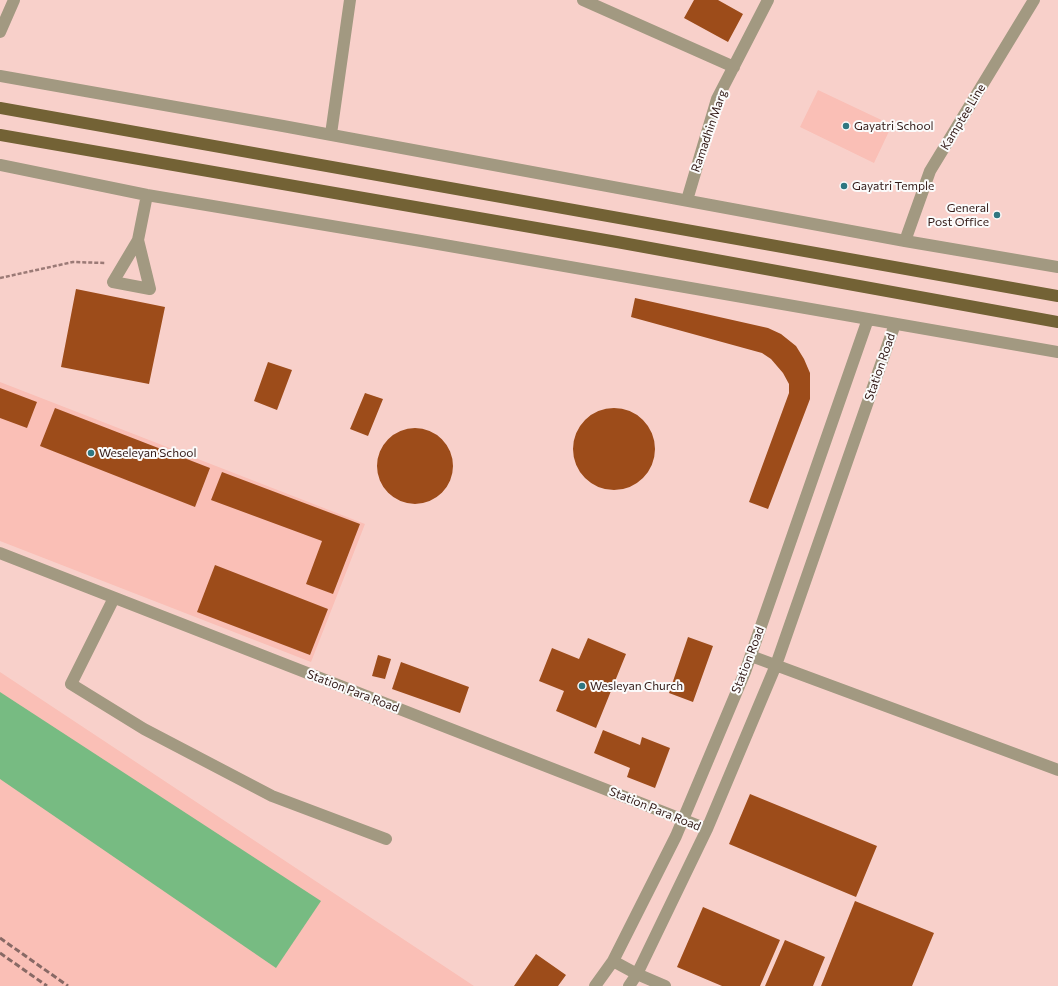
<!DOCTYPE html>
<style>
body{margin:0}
canvas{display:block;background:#f8d0ca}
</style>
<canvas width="1058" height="986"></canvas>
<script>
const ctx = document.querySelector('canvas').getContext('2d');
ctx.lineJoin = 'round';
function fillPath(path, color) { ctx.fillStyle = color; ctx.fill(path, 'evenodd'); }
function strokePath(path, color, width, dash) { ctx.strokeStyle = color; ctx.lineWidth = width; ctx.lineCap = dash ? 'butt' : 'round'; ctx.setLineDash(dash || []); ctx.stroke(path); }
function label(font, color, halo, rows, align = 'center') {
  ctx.font = font + ' Commissioner,sans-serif'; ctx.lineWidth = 4; ctx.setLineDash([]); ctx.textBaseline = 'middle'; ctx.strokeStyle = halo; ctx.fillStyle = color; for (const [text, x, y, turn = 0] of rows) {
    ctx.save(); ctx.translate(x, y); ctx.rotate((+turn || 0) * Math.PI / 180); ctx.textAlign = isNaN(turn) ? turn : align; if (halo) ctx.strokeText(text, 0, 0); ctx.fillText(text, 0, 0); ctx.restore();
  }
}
fillPath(new Path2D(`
 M818,90L892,125L874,163L800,127Z
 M0,382L365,524L311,662L0,541Z
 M0,672L474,986H0Z`), '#fabfb6');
fillPath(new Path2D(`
 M0,692L321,901L276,968L0,779Z`), '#77bb82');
fillPath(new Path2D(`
 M694,0H718L743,14L728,42L684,18Z
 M76,289L165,307L149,384L61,367Z
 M635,298L768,328L781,334L796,346L804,359L810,373V399L768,509L749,502L789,393V384L783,373L771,359L762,353L631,317Z
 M268,362L292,370L277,410L254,401Z
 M0,388L37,402L27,428L0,418Z
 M365,393L383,399L368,436L350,429Z
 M573 449a41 41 0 1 1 82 0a41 41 0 1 1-82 0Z
 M55,408L210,468L195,507L40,446Z
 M377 466a38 38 0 1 1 76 0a38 38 0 1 1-76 0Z
 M222,472L360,524L333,594L306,584L322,541L211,500Z
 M215,565L328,609L310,655L197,612Z
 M688,637L713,646L693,702L669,693Z
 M588,638L626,654L596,728L556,711L564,691L539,681L552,648L579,659Z
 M378,655L391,659L385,679L372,676Z
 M401,662L469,687L460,713L392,689Z
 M603,730L640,745L642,737L670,748L655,788L627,777L630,768L594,753Z
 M750,794L877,846L856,897L729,844Z
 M855,901L934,933L912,986H821Z
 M703,907L780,940L760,986H722L677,967Z
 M785,940L825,957L813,986H765Z
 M536,954L566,975L558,986H514Z`), '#9d4c1a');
strokePath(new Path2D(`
 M0,278L73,262L105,263`), '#9b7a76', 2.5, [4, 2]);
strokePath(new Path2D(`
 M583,0L734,67
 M0,32L14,0
 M0,76L283,126L905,241L1058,267
 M331,134L350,0
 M0,165L147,195L421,241L1058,352
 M687,200L717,99L768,0
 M138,240L113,282L150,289L138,240L147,195
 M905,241L930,171L1034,0
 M0,553L707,829
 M114,598L71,684L144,729L272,796L386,839
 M751,656L1058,770
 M613,961L637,974L665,986
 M595,986L613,961L676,836L745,672L868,319
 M629,986L637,974L707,829L776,665L895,324`), '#a29981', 12);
strokePath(new Path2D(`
 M0,108L1058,296
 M0,135L617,242L1058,322`), '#736235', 12);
strokePath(new Path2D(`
 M0,938L68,986
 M0,953L47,986`), '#886965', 3, [6, 3]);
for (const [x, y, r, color] of [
 [846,126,4,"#2f7781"],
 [844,186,4,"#2f7781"],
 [997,215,4,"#2f7781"],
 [91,453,4,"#2f7781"],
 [582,686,4,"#2f7781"]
]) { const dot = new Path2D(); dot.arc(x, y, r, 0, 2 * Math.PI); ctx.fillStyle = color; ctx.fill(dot); strokePath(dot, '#fbfbfb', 1.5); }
label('12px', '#321a17', '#fbfbfb', [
 ["Kamptee Line",963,117,-59],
 ["Ramadhin Marg",709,131,-71],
 ["Station Road",880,367,-71],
 ["Station Road",748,660,-69],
 ["Station Para Road",353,691,21],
 ["Station Para Road",655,809,22]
]);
label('12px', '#321a17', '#fbfbfb', [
 ["Gayatri School",854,126],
 ["Gayatri Temple",852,186],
 ["General",989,208,"right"],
 ["Post Office",989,222,"right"],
 ["Weseleyan School",99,453],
 ["Wesleyan Church",590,686]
], 'left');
</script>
